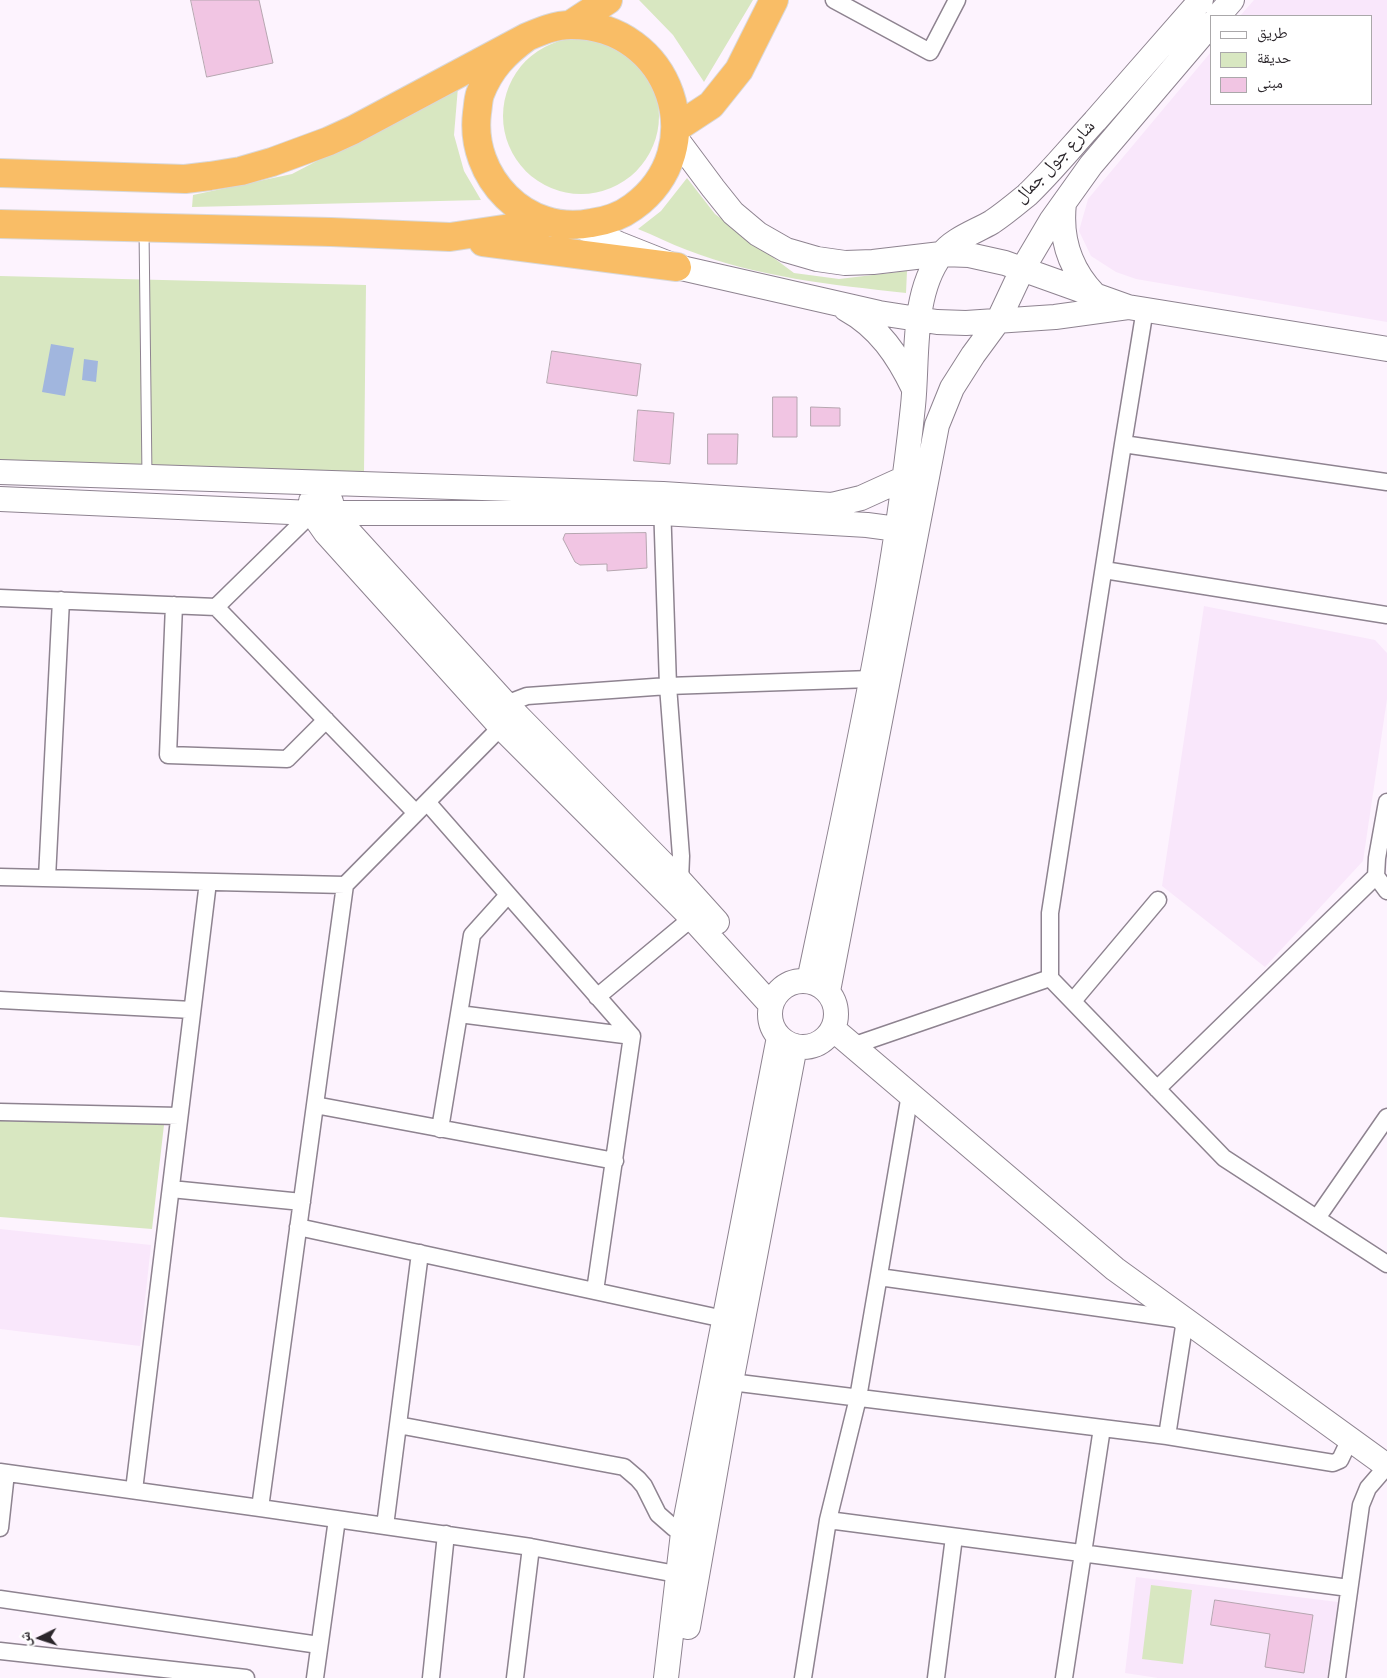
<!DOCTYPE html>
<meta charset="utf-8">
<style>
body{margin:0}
#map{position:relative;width:1387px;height:1678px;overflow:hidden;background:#fdf3fe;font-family:"Archivo Narrow","Noto Naskh Arabic",sans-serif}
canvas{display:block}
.legend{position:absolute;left:1210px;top:15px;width:162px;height:90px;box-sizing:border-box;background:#fff;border:1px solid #aaa8aa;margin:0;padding:6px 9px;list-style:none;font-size:15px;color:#2b262b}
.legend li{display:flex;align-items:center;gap:10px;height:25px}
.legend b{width:25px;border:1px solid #aaa8aa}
.north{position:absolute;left:15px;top:1613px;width:50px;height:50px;-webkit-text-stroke:4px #fff;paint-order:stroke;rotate:266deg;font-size:14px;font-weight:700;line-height:20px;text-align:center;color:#2b262b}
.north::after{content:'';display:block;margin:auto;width:18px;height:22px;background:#2b262b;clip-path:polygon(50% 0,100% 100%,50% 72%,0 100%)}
</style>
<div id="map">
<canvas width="1387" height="1678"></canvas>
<ul class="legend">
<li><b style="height:6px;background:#fff"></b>طريق</li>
<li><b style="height:14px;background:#d8e7c1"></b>حديقة</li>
<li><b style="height:14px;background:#f1c5e3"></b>مبنى</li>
</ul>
<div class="north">ش</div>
</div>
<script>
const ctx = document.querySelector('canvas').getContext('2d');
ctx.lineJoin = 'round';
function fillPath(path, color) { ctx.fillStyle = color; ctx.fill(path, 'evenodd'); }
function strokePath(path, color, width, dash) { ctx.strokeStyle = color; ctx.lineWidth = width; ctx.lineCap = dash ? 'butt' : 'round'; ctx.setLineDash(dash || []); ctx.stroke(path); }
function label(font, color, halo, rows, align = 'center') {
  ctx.font = font + ' "Archivo Narrow","Noto Naskh Arabic",sans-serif'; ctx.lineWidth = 4; ctx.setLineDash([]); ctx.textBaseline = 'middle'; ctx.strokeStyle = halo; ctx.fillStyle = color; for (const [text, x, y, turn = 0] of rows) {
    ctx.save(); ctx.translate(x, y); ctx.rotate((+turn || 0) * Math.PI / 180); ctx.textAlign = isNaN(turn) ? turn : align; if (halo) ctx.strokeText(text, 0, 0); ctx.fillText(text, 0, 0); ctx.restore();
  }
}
fillPath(new Path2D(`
 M1254,0H1387V322L1136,279L1116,272L1091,256L1079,231L1088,199L1211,52V104H1371V16H1240Z
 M1204,606L1375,640L1387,653V699L1363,861L1265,967L1162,886Z
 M0,1229L151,1245L140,1346L0,1329Z
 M1136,1577L1338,1602L1327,1678H1158L1125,1673Z`), '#f9e7fb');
fillPath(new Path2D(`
 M639,0H753L704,82L673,35Z
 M503 116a78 78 0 1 1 156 0a78 78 0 1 1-156 0Z
 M458,87L454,135L464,171L481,200L192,207L193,195L292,174Z
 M687,178L715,214L794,273L839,279L907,271L906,293C833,285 756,277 687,250C670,244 654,235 638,229L661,211Z
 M0,276L366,285L364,472L0,461Z
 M0,1121L164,1125L152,1229L0,1217Z
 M1151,1585L1192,1590L1183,1664L1142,1659Z`), '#d8e7c1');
fillPath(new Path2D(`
 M51,344L74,348L65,396L42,392Z
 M84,359L98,361L96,382L82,380Z`), '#a1b6de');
const building = new Path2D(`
 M191,0H259L273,63L207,77Z
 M552,351L641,364L637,396L547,383Z
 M773,397H797V437H773Z
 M811,407L840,408V426H811Z
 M638,410L674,413L670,464L634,461Z
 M708,434H738L737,464H708Z
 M646,533L647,568L607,571V564L580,565L575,562L563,539L565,534Z
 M1215,1600L1313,1615L1304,1673L1265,1667L1270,1634L1211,1625Z`);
fillPath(building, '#f1c5e3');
strokePath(building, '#b6a6b0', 1);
const lane = new Path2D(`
 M144,230L147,477`);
const street = new Path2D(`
 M834,0L930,52L957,0
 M1123,444L1387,482
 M662,503L668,686L681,856L680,881
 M1104,570L1387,615
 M0,598L216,607L312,513
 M174,605L168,755L287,759L326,720
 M216,607L416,813
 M506,704L527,696L668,686L871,679
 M427,802L632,1036L595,1291
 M1387,802L1377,858L1376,876L1387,891
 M0,877L345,885
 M47,878L61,600
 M1050,978V913L1123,444L1145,309
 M597,997L692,918
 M0,1000L192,1010
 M1073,1001L1158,900
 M459,1014L632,1036
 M852,1046L1050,978L1224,1158L1387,1264
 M1157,1089L1376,876
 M315,1105L615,1161
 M0,1112L179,1116
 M440,1129L472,935L508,895
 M171,1189L302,1202
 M1317,1218L1387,1117
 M298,1227L724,1319
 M879,1277L1185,1320L1167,1436
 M731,1382L1167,1436L1333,1463L1340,1460L1350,1439
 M398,1425L624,1467L638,1479L644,1486L658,1514L674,1528L683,1533
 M0,1472L260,1508L531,1547L687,1576
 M134,1490L208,882
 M260,1508L345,885L501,727
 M828,1520L1349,1588
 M385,1526L420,1253
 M0,1528L6,1473
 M0,1599L319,1645
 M0,1651L246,1678
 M315,1678L337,1519
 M431,1678L446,1534
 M515,1678L531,1547
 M803,1678L828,1520L858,1398L910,1094
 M936,1678L954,1537
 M1064,1678L1102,1428
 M1337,1678L1361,1505L1368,1488L1387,1466`);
const secondary = new Path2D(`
 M1218,16L1232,0
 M675,137L713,188L733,213L758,234L786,250L817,259L845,263L873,262L941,254L969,255L1005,263L1128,307L1387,349
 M1064,203C1060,238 1069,268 1094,294
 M580,226L619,244L677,267L879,313L937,322L966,323L1055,317L1128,307
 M846,309C879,327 898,356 914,389
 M0,472L663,494L832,505L861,498L905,478
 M0,499L312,513H662L867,525L897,529
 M311,501L312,513L326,533L501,727L692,918L771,1005
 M331,502V512L506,704L680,881L717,922
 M770 1014a33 33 0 1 1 66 0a33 33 0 1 1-66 0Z
 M809,981C849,790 893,600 913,406C918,359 911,295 941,255C953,239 975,232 992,222C1004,214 1016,204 1027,195C1051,172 1072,146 1095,121C1130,81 1166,40 1201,0
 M828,991L937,425L952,388L973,355L998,321L1022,270L1051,221L1091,165L1211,24
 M833,1029L1115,1269L1387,1466
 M688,1627L731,1382L795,1046
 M666,1678L683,1533L779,1037`);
const highway = new Path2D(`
 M570,25L608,0
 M676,128L711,105L739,70L774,0
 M0,173L185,179L210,176L241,171L272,162L329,141L353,130L527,37C541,31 555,25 571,25C670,24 714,148 633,207C621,216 606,221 591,223C526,236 469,177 477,113C478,107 478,100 480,94C490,68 505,53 527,37
 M0,224L331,232L450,237L551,222
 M483,242L677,267`);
strokePath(lane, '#8e8390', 11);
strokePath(street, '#8e8390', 19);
strokePath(secondary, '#8e8390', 26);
strokePath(highway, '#d9d8d9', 30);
strokePath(lane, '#fff', 9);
strokePath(street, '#fff', 16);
strokePath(secondary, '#fff', 24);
strokePath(highway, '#f9bd66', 28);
label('18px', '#2b262b', '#fff', [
 ["شارع جول جمال",1055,162,-46]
]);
</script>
